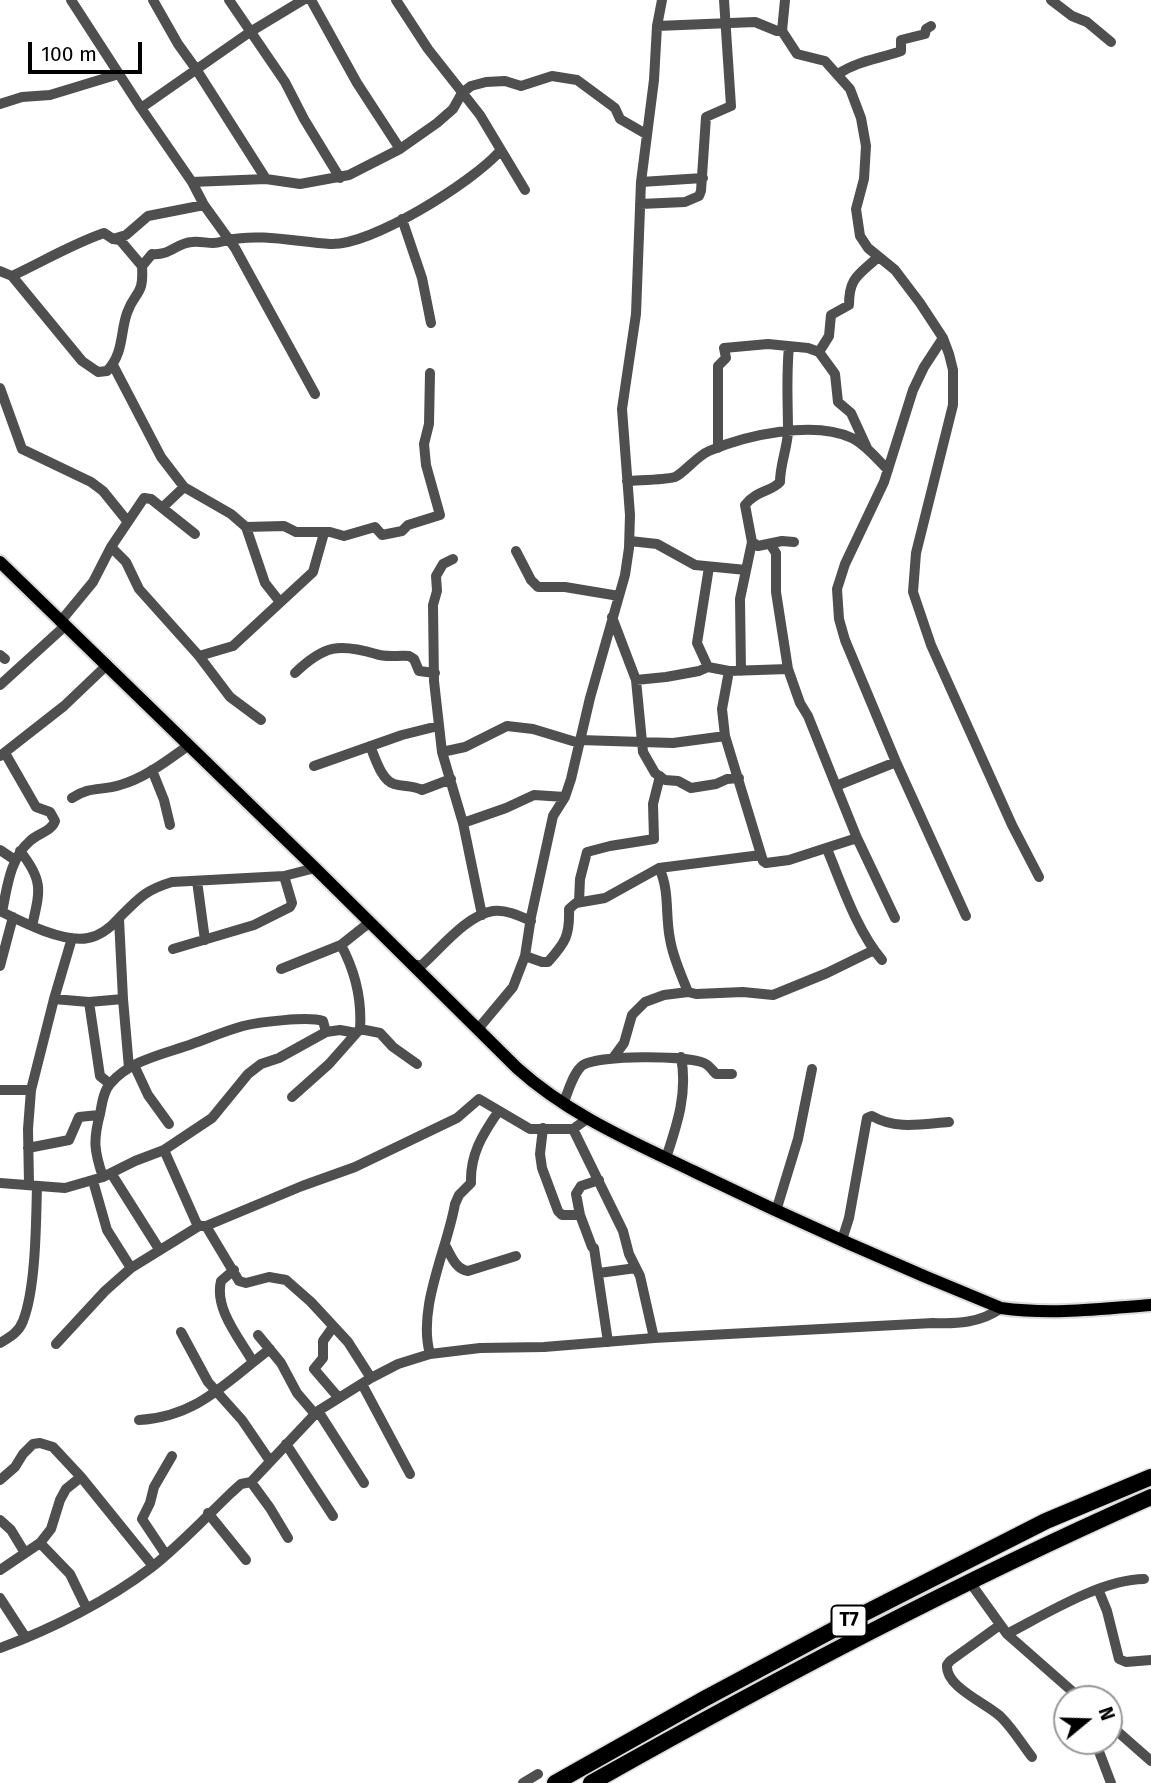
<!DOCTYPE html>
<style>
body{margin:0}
#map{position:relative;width:1151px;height:1783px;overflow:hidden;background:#fff;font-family:"Fira Sans",sans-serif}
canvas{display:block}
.north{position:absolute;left:1053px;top:1685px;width:70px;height:70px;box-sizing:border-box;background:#fff;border:2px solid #999;border-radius:50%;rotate:71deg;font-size:19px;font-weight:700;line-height:28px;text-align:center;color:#000}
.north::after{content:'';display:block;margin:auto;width:24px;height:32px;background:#000;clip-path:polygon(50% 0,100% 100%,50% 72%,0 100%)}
.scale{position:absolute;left:28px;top:42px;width:114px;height:32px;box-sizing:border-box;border:4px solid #000;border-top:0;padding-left:9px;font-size:21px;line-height:24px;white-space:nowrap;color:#000;-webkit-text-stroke:5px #fff;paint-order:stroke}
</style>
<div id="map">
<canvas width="1151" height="1783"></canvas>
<div class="north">N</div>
<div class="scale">100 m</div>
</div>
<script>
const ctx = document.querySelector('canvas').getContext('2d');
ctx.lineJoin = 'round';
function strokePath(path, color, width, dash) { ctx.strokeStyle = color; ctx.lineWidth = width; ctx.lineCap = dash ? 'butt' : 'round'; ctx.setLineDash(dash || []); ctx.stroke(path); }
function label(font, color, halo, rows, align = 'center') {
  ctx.font = font + ' "Fira Sans",sans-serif'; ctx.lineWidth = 5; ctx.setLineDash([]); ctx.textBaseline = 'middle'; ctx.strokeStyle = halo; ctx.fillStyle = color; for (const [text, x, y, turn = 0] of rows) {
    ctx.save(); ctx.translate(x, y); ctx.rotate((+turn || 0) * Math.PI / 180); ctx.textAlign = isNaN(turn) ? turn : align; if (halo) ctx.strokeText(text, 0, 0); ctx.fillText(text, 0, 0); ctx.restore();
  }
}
const major = new Path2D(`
 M0,562L315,868L517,1068C569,1115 633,1142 695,1172C796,1221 897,1266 1001,1308C1051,1315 1100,1309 1151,1305`);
const highway = new Path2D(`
 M555,1783L704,1699L861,1615L1046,1521L1151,1477
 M591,1783C774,1680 959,1582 1151,1497`);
strokePath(major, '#dbdbdb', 16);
strokePath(highway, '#dbdbdb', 19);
strokePath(new Path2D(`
 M71,0L141,108L192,182L204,205L235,248L315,394
 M153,0L178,44L196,69L266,179
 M229,0L285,82L304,119L340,178
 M311,0L357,83L400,149
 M396,0L428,49L480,115L525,190
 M1051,0L1072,16L1087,22L1111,42
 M657,26L755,22L777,31H782L797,54L825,61L850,89L861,118L866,146L864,179L856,209L860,236L868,248L895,270L920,303L943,338L949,354L953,370V405L916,553L913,592L931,645L1012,825L1039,877
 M782,31L785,0
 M838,74C857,61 879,59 901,51V40L925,34L926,29L931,26
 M0,104L22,97L50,95L119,74
 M141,108L250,32L303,0
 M192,182L266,179L300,184L349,175L400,149L437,123L453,109L462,93L471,86L486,82L505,81L521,86L552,76L577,80L615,108L620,119L646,134
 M641,182L703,178
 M640,204L685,202L699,196L701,191L706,117L731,106L724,0
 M402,219L422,278L431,323
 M113,239L120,240L142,266
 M0,271L12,276C42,262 72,244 104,233L113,239L126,235L148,216L204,205
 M12,276L82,361L98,372L107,371C124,353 120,333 127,313C135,290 144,297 142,266L152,254C170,256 176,243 192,242C199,241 206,243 213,243C219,243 223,241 228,240C260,233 298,242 330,244C371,246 473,182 500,151
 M943,338L924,367L913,390L884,482L845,564L837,589L839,619L845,640L896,762L966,916
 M819,352L829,336L831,315L849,305C849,277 859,275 878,257
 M113,365L161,457L184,487L231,514L246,527L265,583L280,602
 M0,388L22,449L91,482L103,491L128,522
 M718,448V366L726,358L724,348L768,344L808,348L819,352L835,374L838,402L851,413L868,450
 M627,481C639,480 665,480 675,477C684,473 697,456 709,451C746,435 814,420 852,438C866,445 877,459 888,470
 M163,507L184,487
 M246,527L284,526L296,532H330L344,536L375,527L382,535L402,531L408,525L440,515L426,465L424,444L429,424L430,373
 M630,541L657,544L695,565L746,570
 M752,542L758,546L782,541L794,542
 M770,544L776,553V592L788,669L800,703L808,716L836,786
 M111,547L126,562L139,589L199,656L233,646L313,572L324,533
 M516,551L531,580L538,587H565L619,596
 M453,559L443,564L436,576L437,591L433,605L434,681L442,752L463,823L482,915
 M612,617L636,680L643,752L655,773L665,780L678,781L691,788L716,784L727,779L739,778
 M60,622L93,582L111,547L144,498L151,499L195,534
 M0,655L5,659
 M199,656L230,697L261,720
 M708,667L697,643L709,567
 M729,671L722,709L725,736L763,861L766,863L789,860L857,838
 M741,671L740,599L752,542L745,505C757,490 771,492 780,482C780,465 787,449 788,432C788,404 786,376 789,347
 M295,673C324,645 339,643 376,654C386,658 398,655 409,656L414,659L419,671L435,673
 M636,680L666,677L699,671L708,667L729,671L788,669
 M0,685L65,626
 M580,740L673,743L725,736
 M370,746C375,757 381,780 394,784C404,787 412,785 422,790L451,779
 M442,752L465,747L507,726L533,729L579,743
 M0,756L64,706L107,665
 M314,766L402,735L438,726
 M152,770L164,800L170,825
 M72,798C90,786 101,791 120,785C145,778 168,760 189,745
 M463,823L506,808L534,795L565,797
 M827,849C842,885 857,931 882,960
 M0,850L15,860
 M20,851C44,881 40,891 32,926
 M659,868C670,890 665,915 670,939C673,958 681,974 688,992
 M197,881L205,940
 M579,902L580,879L587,852L610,846L654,839L653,804L660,776
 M0,911C22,922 63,943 88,938C100,936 111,927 119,918C138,899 145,890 172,882L284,876L315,868
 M2,912C7,888 10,858 30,841C38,833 51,832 55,821L50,812L36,807L5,753
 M895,918L857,838L836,786L896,762
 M119,919L123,999L129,1068
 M173,949L254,925L290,907L292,903L284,876
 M525,956L542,962H548C565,943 570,936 569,909L576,903L605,898L659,868L761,855
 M414,965H422C441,948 467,915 493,911C505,909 520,916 531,921
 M0,966L13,917
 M281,969L341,945L370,922
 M54,999L89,1002L123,999
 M89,1002L100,1076L110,1084
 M360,1029L380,1033L393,1047L417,1064
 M478,1029L513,987L525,956L531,917L553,816L565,797L571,779L590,698L625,575L629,548L630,515L622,409L636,314L641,182L654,80L657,26L662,0
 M613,1058L624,1043L632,1015L645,1002L664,995L688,992L696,994L743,992L773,995L827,973L874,950
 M134,1065L148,1095L169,1124
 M0,1090H31
 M292,1097L329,1064L360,1029C362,999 355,971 341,945
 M563,1104C568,1093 573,1072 583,1065C600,1055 685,1055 704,1063C709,1065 712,1070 716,1074H732
 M543,1128L540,1154L542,1168L558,1211L562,1215H580
 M573,1129L623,1231L629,1254L640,1276L654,1338
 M28,1148L69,1140L79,1117L99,1115
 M164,1150L196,1222L199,1226H206L302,1186L355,1167L457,1118L479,1099L530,1129H573L587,1119
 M666,1158C677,1125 688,1093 681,1057
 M111,1173L159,1249
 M103,1177C94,1151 93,1140 100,1114C102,1104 103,1092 110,1084C130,1060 164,1054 192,1044C209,1038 225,1031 243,1026C259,1022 309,1016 323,1021L326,1032
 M599,1180L581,1186L576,1194L580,1215L592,1247L594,1248L608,1342
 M93,1181L107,1230L131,1268
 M0,1183L65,1188L103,1177L135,1161L164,1150L212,1118L248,1074L261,1064L279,1058L326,1032L340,1030L356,1033
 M29,1184L28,1129L31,1090L54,999L72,938
 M776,1211L798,1139L812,1069
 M206,1226L239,1281L246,1283L269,1277L286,1280L311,1302L348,1342L371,1378
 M842,1240L849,1218L867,1118L872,1116C896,1130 922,1124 949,1122
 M445,1245C451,1255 455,1269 468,1271L516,1256
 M234,1270L221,1281C214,1309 240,1339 253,1362
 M599,1273L636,1268
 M333,1327L323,1341V1358L314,1369L338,1397
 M181,1332L208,1382L242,1420L270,1461
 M258,1335L281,1363L297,1393L315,1414
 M0,1343C10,1337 19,1332 23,1321C36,1288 36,1223 37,1186
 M56,1344L105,1291L131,1268L199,1226
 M430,1354C417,1308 447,1250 455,1204L459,1195L471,1183C470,1155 482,1135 498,1112
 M362,1384L410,1474
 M318,1411L364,1483
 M139,1420C197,1417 226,1382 270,1349
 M286,1444L333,1516
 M0,1480L15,1467L23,1454L33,1444L40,1443L53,1447L81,1477L153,1566
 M251,1482L270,1508L288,1538
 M208,1513L246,1560
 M0,1520L11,1530L25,1553
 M40,1543L70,1574L86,1607
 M166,1555L142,1519L150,1503L154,1487L172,1456
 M0,1570L40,1543L51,1529L60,1500L66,1489L81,1477
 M969,1581L1007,1634L1081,1699
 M1098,1589L1107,1611L1119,1659L1126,1662L1151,1660
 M0,1598L26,1638
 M1000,1625L950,1661L947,1665C945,1687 986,1703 1001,1717C1013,1729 1022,1744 1032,1757
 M1007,1634C1044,1615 1102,1579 1144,1579
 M0,1648C52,1629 109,1600 152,1567C180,1545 206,1517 231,1493L241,1484L251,1482L318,1411L371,1378L398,1364L430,1354L480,1348L544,1347L654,1338L933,1323C956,1324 981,1323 1001,1308
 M1109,1724L1151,1761
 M1095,1741L1111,1783
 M523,1783L538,1774`), '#4f4f4f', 10);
strokePath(major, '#000', 12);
strokePath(highway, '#000', 16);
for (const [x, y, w] of [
 [849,1621,35]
]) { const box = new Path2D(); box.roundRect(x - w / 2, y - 15.5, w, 31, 5); ctx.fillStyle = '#fff'; ctx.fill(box); strokePath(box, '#000', 2); }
label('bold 19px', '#000', null, [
 ["T7",849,1621]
]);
</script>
